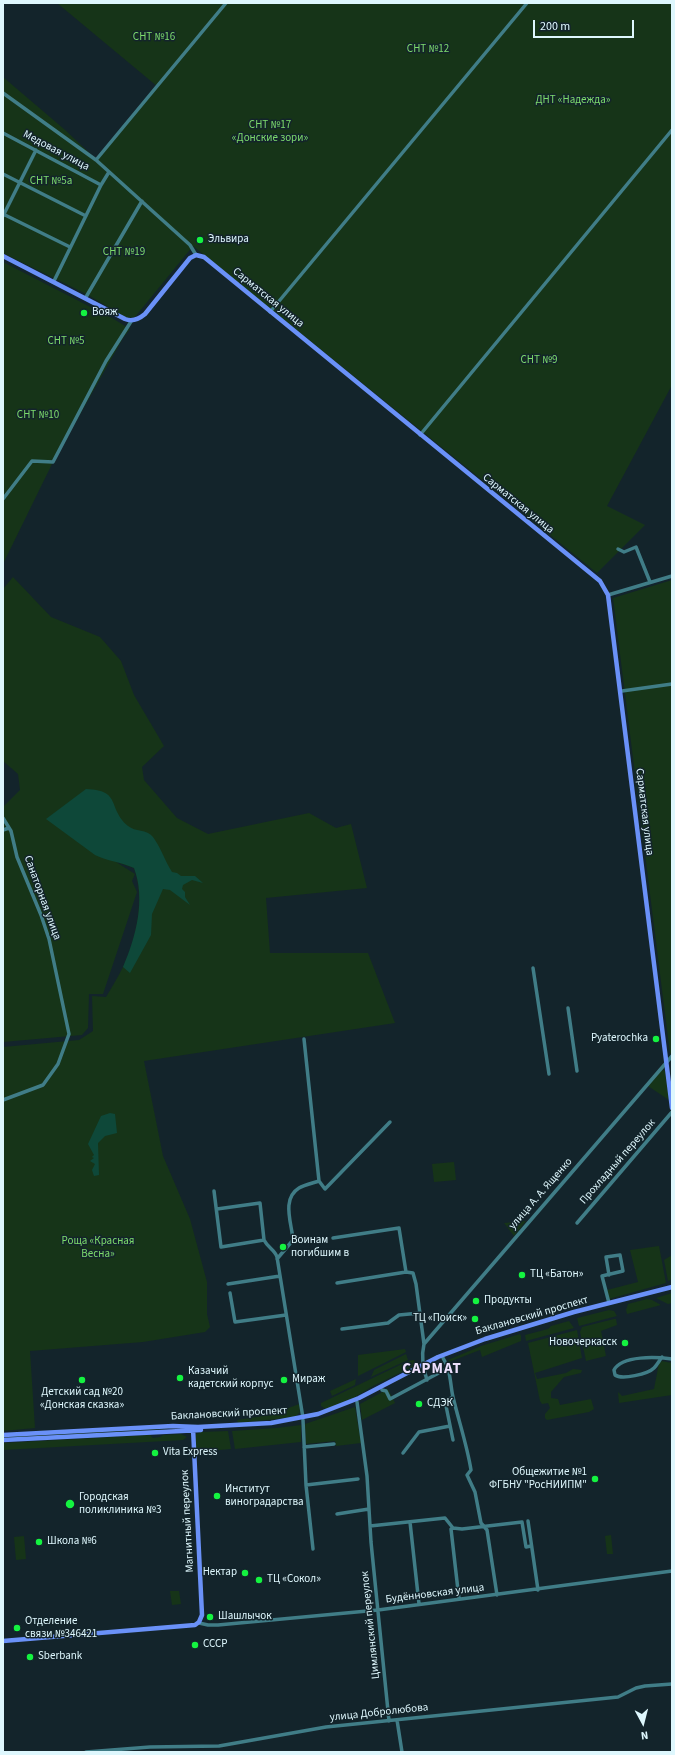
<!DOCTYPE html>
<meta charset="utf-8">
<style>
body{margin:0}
#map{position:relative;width:675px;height:1755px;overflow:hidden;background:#13242b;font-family:"Source Sans 3",sans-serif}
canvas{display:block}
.frame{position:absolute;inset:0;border:4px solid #def7fd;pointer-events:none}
.north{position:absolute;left:623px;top:1703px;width:40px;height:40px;-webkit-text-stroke:3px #13242b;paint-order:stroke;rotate:173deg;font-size:11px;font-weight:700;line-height:16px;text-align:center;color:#def7fd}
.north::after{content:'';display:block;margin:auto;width:14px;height:18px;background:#def7fd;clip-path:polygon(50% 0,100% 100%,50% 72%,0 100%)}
.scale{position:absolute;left:533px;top:20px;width:101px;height:18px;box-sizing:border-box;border:2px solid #def7fd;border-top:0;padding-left:5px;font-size:12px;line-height:14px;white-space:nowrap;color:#def7fd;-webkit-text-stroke:3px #13242b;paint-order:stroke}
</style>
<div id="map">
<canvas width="675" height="1755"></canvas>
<div class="frame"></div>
<div class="north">N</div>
<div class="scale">200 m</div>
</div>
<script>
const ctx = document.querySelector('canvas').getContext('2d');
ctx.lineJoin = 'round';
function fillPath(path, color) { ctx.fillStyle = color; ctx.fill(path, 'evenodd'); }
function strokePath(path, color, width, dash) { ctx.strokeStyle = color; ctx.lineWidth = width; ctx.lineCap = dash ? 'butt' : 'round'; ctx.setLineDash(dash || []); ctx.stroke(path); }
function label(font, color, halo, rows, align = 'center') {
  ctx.font = font + ' "Source Sans 3",sans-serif'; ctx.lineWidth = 3; ctx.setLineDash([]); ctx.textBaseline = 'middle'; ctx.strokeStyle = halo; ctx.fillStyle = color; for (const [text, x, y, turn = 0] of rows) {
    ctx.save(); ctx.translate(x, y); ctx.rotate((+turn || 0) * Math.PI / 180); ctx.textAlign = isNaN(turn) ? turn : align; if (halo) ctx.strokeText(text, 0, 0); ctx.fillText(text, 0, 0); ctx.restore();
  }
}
fillPath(new Path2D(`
 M57,3H672V385L607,506L645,525L597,573L193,246L135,317L127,318L88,295L3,253V77L64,129L97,160L158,87Z
 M3,262L112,318L130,329L123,338L52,464L3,564Z
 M13,577L51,617L100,637L121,661L134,695L164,746L142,767L144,780L177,818L208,834L309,813L336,828L351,824L367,888L266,898L270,953H368L395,1023L144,1061L163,1156L190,1219L207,1282V1314L210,1327L205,1332L143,1342L30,1351L35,1428L3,1431V1047L79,1040L93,1031L92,996L106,997C112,987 118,977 123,967C137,938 145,898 134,868L116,862L135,874L132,881L137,892L103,994H89L88,1028L82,1035L3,1042V807L20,790L18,774L3,761V589Z
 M672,580V1052L670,1054L613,598Z
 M664,1070L665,1071L669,1100L648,1086L661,1071Z
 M454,1162L456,1180L434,1182L432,1164Z
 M526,1221L514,1236L504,1223Z
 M659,1246L666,1283L609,1299L607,1290L638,1282L630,1250Z
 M672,1255V1279L668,1281L664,1260Z
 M672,1293V1303L668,1304L656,1298Z
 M647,1299L652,1300L661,1305L627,1314L626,1310L628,1304Z
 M609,1310L614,1311L617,1316L579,1326L577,1318Z
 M614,1319H616L617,1325L601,1331L606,1356L586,1361L580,1332L582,1327Z
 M569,1321L574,1328L526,1341L525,1335L548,1329L551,1326Z
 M577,1330L582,1358L535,1373L537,1379L566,1373L573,1369L582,1370L581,1373L564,1377L551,1392V1398L558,1399L560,1405L591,1399L594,1409L589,1412L547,1420L545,1418V1414L550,1408L548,1403L542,1404L540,1401L528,1343Z
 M520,1334L521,1336V1341L482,1357L480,1350L449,1362L448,1360L481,1346Z
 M405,1349L406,1352L358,1376V1355Z
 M406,1354L408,1360L371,1377L374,1370Z
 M414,1360L415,1362L414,1366L373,1386L355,1397L326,1409L321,1406V1403L408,1361Z
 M662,1361L672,1363V1395L619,1403L618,1392L622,1396L654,1389L659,1363Z
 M356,1379L355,1385L332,1396L330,1391Z
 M388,1389L395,1403L362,1420L360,1404Z
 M299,1404L300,1412L295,1417L238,1423L237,1420L270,1415Z
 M355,1407L361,1443L336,1446L335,1441L306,1444L305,1424Z
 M301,1425V1442L235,1449L232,1431L276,1428Z
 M167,1428V1429L3,1438V1436Z
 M228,1431L231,1449L196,1452V1434L201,1432Z
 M181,1434L187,1437L183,1440L3,1450V1443L150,1435L153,1438L160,1437L163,1435Z
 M611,1535L613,1554H607L605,1536Z
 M24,1536L26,1559L16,1560L14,1537Z
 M170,1591H179L181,1604L172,1605Z`), '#163418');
fillPath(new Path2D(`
 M86,789C122,790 107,808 128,826C135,832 147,829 153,837C161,848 165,861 172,872L177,873L181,876H195L203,883L192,880L183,885L182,889L185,892V897L190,905L170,890L163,889L152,914L151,935L130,973L123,967C136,937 146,899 134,868C121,862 107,861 95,855L46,819Z
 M110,1113L115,1114L117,1133L105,1136L98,1143L99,1175L94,1176L92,1170L95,1164L90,1161L94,1158L92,1157L94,1155L88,1144L101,1116Z`), '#0e4839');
strokePath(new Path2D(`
 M3,93L96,160L190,245L196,255
 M3,133L101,185
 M96,160L226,3
 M3,174L86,216
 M3,214L70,247
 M3,216L36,150
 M54,281L101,185L109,172
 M86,297L142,201
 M270,312L527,3
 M420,435L672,130
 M3,499L32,461L53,462L106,361L132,320
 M618,549L624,552L636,547L650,582
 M608,595L672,576
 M622,691L672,684
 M3,818L11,831L17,857L41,915L49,939L69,1034L58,1064L43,1085L3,1100
 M3,830L9,828
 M533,968L549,1074
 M568,1008L577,1071
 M319,1181L325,1189L390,1122
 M214,1191L221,1247L264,1240
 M217,1209L260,1203L264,1240C268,1248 275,1250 277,1257L303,1418
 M577,1223L672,1112
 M333,1238L399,1228L406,1272
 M277,1259L293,1240C292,1224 281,1199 299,1188C304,1185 313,1183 319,1181L304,1039
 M337,1283L406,1272L413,1273L416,1284L424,1344
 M228,1284L280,1276
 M230,1293L235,1322L286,1315
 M609,1303L602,1276L623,1271L620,1255L606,1257L609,1275
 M342,1329L388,1323L399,1315L420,1313
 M662,1357C659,1361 657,1365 654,1368C648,1374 622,1380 615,1375L614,1370C622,1355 657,1357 672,1359
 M443,1358C451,1370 450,1384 453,1397C459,1422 467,1445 471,1470L467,1475L475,1492L481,1523L487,1530L497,1595
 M427,1380C423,1367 421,1357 424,1344L672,1056
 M382,1390L386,1391L390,1399L448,1368
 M453,1397L445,1401L453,1440
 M357,1402L367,1476L371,1542L389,1721
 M303,1420L306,1485L313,1549
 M304,1447L334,1444
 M403,1453L419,1432L450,1426
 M306,1485L358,1479
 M337,1514L369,1509
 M528,1521L538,1590
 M410,1522L419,1604
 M370,1526L445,1518L453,1528L451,1529L459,1599
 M453,1528L462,1529L522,1522L526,1547L531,1546
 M199,1623L208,1625H218L378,1610L672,1571
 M397,1720L402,1752
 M86,1752L150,1747L219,1746L326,1727L618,1697L636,1688L645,1686L672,1684`), '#407d87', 3.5);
strokePath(new Path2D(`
 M3,256L125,319C132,322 139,319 145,314L190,258L196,255L204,257L600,581L608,595L672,1108
 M3,1435L173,1426L198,1427L271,1423L318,1414L359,1398L438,1357L485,1339L574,1312L672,1287
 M3,1440L201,1430
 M3,1641L195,1625L199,1622L202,1615L193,1428`), '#6a91f8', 4.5);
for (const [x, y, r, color] of [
 [200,240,4,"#14f340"],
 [84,313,4,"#14f340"],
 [656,1039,4,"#14f340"],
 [283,1247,4,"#14f340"],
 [522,1275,4,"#14f340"],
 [476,1301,4,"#14f340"],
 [475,1319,4,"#14f340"],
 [625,1343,4,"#14f340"],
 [180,1378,4,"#14f340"],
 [82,1380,4,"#14f340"],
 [284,1380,4,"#14f340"],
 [419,1404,4,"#14f340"],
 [155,1453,4,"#14f340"],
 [595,1479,4,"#14f340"],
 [217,1496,4,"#14f340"],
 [70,1504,5,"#14f340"],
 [39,1542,4,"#14f340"],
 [245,1573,4,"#14f340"],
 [259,1580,4,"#14f340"],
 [210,1617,4,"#14f340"],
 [17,1628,4,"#14f340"],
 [195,1645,4,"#14f340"],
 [30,1657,4,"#14f340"]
]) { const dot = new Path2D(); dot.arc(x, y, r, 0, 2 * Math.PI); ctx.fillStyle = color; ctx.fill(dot); strokePath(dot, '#13242b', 1.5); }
label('11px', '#7ddc6c', '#13242b', [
 ["СНТ №16",154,38],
 ["СНТ №12",428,50],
 ["ДНТ «Надежда»",573,101],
 ["СНТ №17",270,126],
 ["«Донские зори»",270,139],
 ["СНТ №5а",51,182],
 ["СНТ №19",124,253],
 ["СНТ №5",66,342],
 ["СНТ №9",539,361],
 ["СНТ №10",38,416],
 ["Роща «Красная",98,1242],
 ["Весна»",98,1255]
]);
label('11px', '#def7fd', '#13242b', [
 ["Медовая улица",56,151,28],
 ["Сарматская улица",268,298,39],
 ["Сарматская улица",518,504,39],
 ["Сарматская улица",644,812,83],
 ["Санаторная улица",42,898,70],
 ["Прохладный переулок",618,1162,-49],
 ["улица А. А. Ященко",541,1194,-49],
 ["Баклановский проспект",532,1316,-16],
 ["Баклановский проспект",229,1414,-3],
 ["Магнитный переулок",188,1521,-93],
 ["Будённовская улица",435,1594,-7],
 ["Цимлянский переулок",371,1625,-96],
 ["улица Добролюбова",379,1713,-6]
]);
label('11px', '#def7fd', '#13242b', [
 ["Эльвира",208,240],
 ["Вояж",92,313],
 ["Pyaterochka",648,1039,"right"],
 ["Воинам",291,1241],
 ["погибшим в",291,1254],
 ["ТЦ «Батон»",530,1275],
 ["Продукты",484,1301],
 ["ТЦ «Поиск»",467,1319,"right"],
 ["Новочеркасск",617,1343,"right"],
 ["Казачий",188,1372],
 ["кадетский корпус",188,1385],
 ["Мираж",292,1380],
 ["Детский сад №20",82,1393,"center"],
 ["«Донская сказка»",82,1406,"center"],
 ["СДЭК",427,1404],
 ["Vita Express",163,1453],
 ["Общежитие №1",587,1473,"right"],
 ["ФГБНУ \"РосНИИПМ\"",587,1486,"right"],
 ["Институт",225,1490],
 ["виноградарства",225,1503],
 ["Городская",79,1498],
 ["поликлиника №3",79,1511],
 ["Школа №6",47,1542],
 ["Нектар",237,1573,"right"],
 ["ТЦ «Сокол»",267,1580],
 ["Шашлычок",218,1617],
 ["Отделение",25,1622],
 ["связи №346421",25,1635],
 ["СССР",203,1645],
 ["Sberbank",38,1657]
], 'left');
ctx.letterSpacing = '1px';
label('bold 15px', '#ede0fd', '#13242b', [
 ["САРМАТ",432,1370]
]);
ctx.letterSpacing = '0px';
</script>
